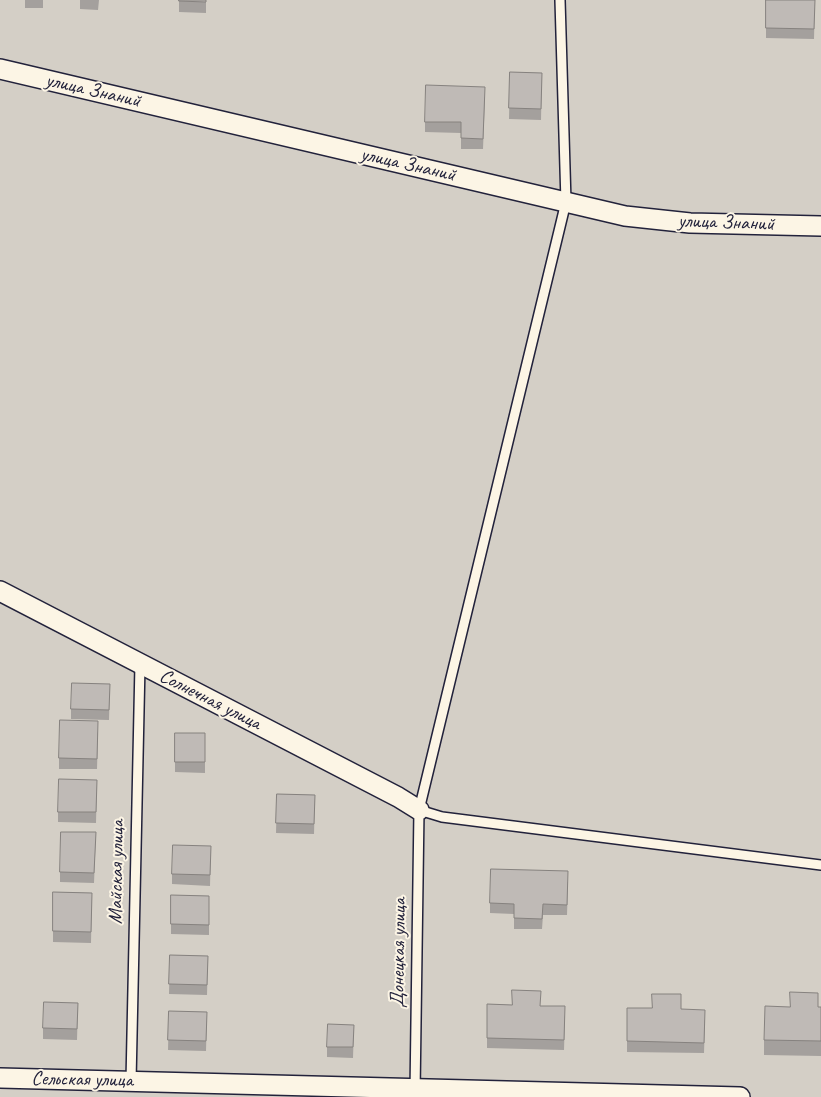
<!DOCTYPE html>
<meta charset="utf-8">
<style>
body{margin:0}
canvas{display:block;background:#f3edde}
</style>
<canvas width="821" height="1097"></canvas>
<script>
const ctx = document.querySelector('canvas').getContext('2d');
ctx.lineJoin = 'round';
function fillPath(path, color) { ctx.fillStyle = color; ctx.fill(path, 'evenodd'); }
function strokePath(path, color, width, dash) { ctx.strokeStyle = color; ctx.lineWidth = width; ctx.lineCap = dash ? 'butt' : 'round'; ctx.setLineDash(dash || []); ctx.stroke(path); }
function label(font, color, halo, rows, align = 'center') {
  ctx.font = font + ' Caveat,sans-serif'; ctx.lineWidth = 4; ctx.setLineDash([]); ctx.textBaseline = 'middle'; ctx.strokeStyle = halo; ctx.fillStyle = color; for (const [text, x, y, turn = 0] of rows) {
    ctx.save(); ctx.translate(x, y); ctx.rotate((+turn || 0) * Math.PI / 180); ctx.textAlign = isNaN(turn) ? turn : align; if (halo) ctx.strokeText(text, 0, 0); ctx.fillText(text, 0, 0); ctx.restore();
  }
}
fillPath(new Path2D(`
 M0,0H821V1097H0Z`), '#d4cfc6');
const service = new Path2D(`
 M419,810L442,817L821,865
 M131,1081L140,664
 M415,1092L419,810L566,202L560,0`);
const minor = new Path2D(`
 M0,69L625,216L690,223L821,226
 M0,591L398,797L419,810
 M0,1078L740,1097`);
strokePath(service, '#22223b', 12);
strokePath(minor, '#22223b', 22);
strokePath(service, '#fcf5e5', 9);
strokePath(minor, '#fcf5e5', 19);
fillPath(new Path2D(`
 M25,0H43V8H25Z
 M80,0H99L98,10L80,9Z
 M179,0H206V13L179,12Z
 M766,0H815L814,39L766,38Z
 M510,72L542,73L541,120L509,119Z
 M485,97L483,149H461V133L425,132V122Z
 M110,684L109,720L71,719V709Z
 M98,732L97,769H59V758Z
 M175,733H205V773L175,772Z
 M97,780L96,823L58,822V812Z
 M277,794L315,795L314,834L276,833Z
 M96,832L94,883L60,882V872Z
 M211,846L210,886L172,884V874Z
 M568,882L567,915H543L542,929H514V914L490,913V903Z
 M53,892L92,893L91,943L53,942Z
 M171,895L209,896V935L171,934Z
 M170,955L208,956L207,995L169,994Z
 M78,1003L77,1040L43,1039V1028Z
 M487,1004L541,1006L565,1016L564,1050L487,1048Z
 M818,1007H821V1056L764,1055V1040Z
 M627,1008L681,1009L705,1020L704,1053L627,1052Z
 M169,1011L207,1012L206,1051L168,1050Z
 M354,1025L353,1058L327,1057V1047Z`), '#a4a09d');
const building = new Path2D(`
 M179,0H206V2L179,1Z
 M766,0H815L814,29L766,28Z
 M510,72L542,73L541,109L509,108Z
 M426,85L485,87L483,139L461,138V122H425Z
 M72,683L110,684L109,710L71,709Z
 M60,720L98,721L97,759L59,758Z
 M175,733H205V762H175Z
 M59,779L97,780L96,812H58Z
 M277,794L315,795L314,824L276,823Z
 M61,832H96L94,873L60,872Z
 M173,845L211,846L210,875L172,874Z
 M491,869L568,871L567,905L543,904L542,919L514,918V904L490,903Z
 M53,892L92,893L91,932L53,931Z
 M171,895L209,896V925L171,924Z
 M170,955L208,956L207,985L169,984Z
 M512,990L541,991L540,1006H565L564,1040L487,1038V1004L512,1005Z
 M790,992L818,993V1007H821V1041L764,1040L765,1006L790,1007Z
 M652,994H681V1009L705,1010L704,1043L627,1041V1008H652Z
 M44,1002L78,1003L77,1029L43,1028Z
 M169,1011L207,1012L206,1041L168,1040Z
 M328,1024L354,1025L353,1047H327Z`);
fillPath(building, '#bfbab6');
strokePath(building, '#86827f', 1);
label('20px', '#22223b', '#fcf5e5', [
 ["улица Знаний",93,91,13],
 ["улица Знаний",408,165,13],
 ["улица Знаний",726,223,2],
 ["Солнечная улица",210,700,27],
 ["Майская улица",117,872,-89],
 ["Донецкая улица",399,953,-89],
 ["Сельская улица",82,1080,1]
]);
</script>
